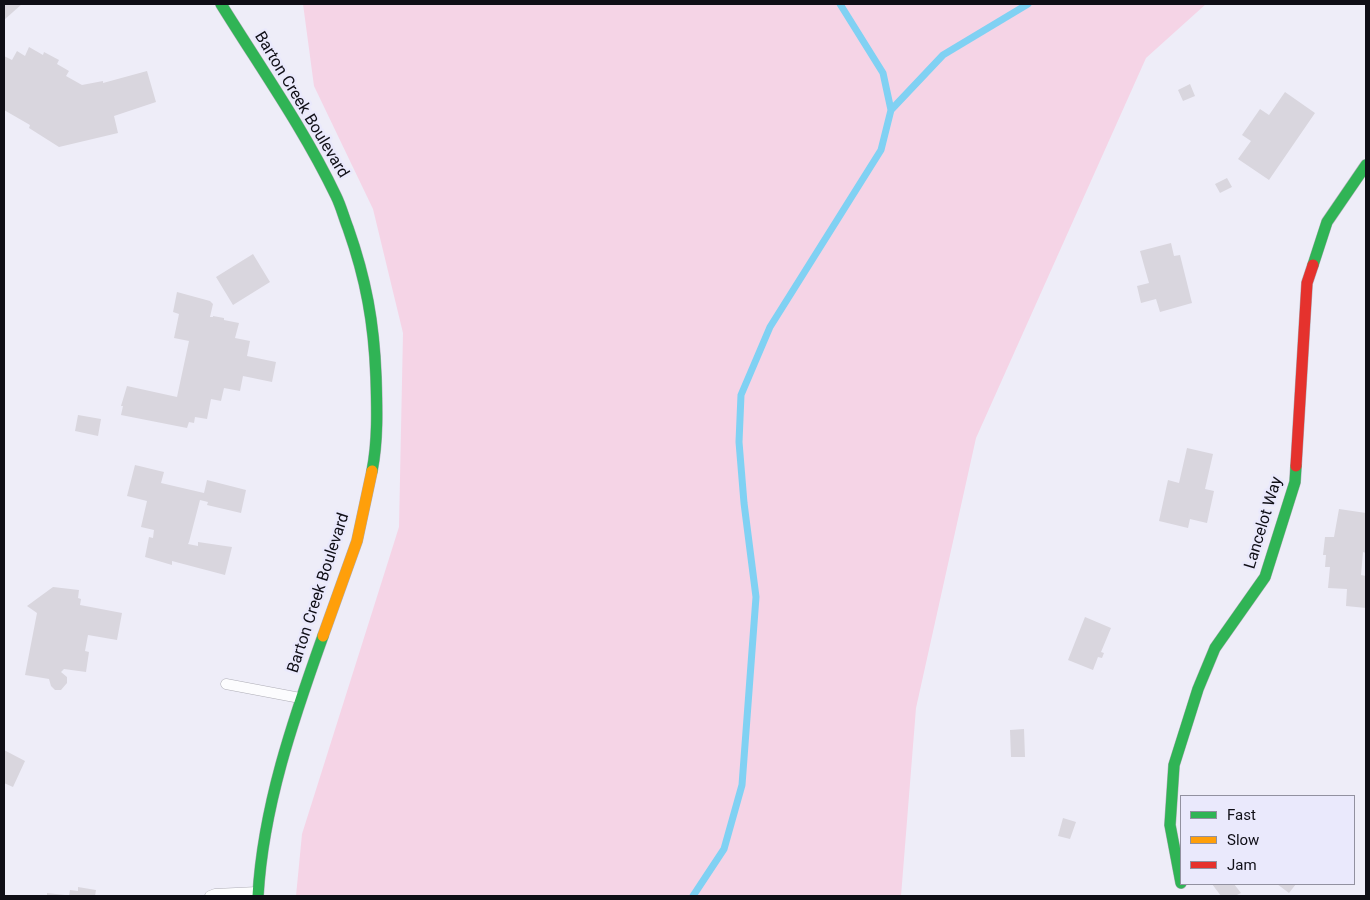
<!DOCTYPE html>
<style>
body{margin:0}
#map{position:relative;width:1370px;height:900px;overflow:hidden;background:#eeedf8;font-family:Roboto,sans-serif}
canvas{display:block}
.frame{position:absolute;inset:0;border:5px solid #0f0e16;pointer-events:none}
.legend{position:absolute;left:1180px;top:795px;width:175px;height:90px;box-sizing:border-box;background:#eae9fc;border:1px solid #9291a0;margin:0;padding:6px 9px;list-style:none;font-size:15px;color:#0f0e16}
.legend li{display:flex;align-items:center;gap:10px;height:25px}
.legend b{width:25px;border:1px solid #9291a0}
</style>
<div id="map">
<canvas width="1370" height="900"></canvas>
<div class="frame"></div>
<ul class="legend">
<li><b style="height:6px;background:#30b455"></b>Fast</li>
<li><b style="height:6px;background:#ff9f0a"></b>Slow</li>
<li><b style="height:6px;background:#e5322d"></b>Jam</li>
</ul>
</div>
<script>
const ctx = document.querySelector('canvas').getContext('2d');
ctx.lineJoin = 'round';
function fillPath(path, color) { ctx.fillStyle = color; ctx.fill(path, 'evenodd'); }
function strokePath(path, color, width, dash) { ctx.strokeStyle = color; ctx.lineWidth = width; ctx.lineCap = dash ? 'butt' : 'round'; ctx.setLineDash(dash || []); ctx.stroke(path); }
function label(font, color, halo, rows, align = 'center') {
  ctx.font = font + ' Roboto,sans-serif'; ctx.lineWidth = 5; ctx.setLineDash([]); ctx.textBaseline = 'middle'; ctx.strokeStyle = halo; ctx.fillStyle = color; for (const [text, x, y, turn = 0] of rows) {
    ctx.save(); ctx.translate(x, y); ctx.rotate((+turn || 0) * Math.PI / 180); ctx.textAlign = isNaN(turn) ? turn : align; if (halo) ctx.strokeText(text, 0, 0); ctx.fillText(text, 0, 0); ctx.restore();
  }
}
fillPath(new Path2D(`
 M303,4H1206L1146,58L976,438L916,708L901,896H296L302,834L399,527L403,333L373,209L314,86Z`), '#f5d4e6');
strokePath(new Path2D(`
 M891,110L943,55L1028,4
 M693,896L724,849L742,785L756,597L744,503L739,442L741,395L770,327L881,150L891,110L883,73L840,4`), '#80d1f3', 7);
fillPath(new Path2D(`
 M4,4H22L4,20Z
 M29,47L43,55L44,52L59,60L57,64L69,71L66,76L82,85L103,81V83L147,71L156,102L114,116L118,133L59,147L29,128L30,125L4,110V56L12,60L17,51L25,56Z
 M1190,84L1195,96L1183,101L1178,90Z
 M1285,92L1315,113L1269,180L1238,159L1251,141L1242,135L1260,109L1269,115Z
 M1227,178L1232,187L1220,193L1215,184Z
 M1171,243L1174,256L1180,255L1192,303L1160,312L1156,299L1141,303L1137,286L1149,283L1140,251Z
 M253,254L270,282L233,305L216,277Z
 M177,292L210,301L213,304L210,317H213V316L224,318V320L239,323L235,338L250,341L247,356L276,362L272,382L243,376L240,391L224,388L221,401L211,399L207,419L195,417L194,423L189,422L187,428L121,415L123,406H121L127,386L177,397L189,341L174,338L179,314L173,312Z
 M78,415L101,419L98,436L75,431Z
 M1187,448L1213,454L1205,489L1214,491L1207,523L1190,519L1188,528L1159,521L1168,480L1179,483Z
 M135,465L164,472L161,483L204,493L207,480L246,490L241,513L207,505L208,502L200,500L189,542L188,544L198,546V542L232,547L225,575L172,561V565L145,557L149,537L153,538L154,530L141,527L147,501L127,496Z
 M1339,509L1366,513V553L1363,552L1361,575L1366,576V608L1346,606L1347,589L1328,588L1330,567H1325L1326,555H1323L1325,537H1334Z
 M53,587L79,590L78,598L81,599L80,605L122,613L117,640L88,635L85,651L89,652L86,672L64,669L61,672L67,677V683L61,690H55L51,686L49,679L25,675L37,613L27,606Z
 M1085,617L1111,628L1101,652L1104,653L1102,658L1098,657L1093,670L1068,660Z
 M1024,729L1025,757H1011L1010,730Z
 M4,750L25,761L13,787L4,783Z
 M1063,818L1076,822L1070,839L1058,836Z
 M1212,884H1234L1241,893L1235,896H1221Z
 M1277,884H1296L1289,893Z
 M78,887L96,890L95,896H69L70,890L78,891Z
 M47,893L65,895V896H47Z`), '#d9d6de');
const lane = new Path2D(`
 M226,684L300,698
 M210,896L215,894L257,892`);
const fast = new Path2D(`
 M221,4C260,67 304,129 336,196C341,206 344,218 348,228C366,279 374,323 376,377C377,408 378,441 372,471
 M1313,265L1327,222L1366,165
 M1181,883L1170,825L1174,765L1198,689L1215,648L1265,577L1295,482L1296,466
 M258,896C263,807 293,720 323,636`);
const slow = new Path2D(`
 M323,636L357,541L372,471`);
const jam = new Path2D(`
 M1296,466L1307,283L1313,265`);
strokePath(lane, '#aeadb6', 11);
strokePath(fast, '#aeadb6', 12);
strokePath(slow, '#aeadb6', 12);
strokePath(jam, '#aeadb6', 12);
strokePath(lane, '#fcfcfe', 10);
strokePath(fast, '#30b455', 11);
strokePath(slow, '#ff9f0a', 11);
strokePath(jam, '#e5322d', 11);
label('16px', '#0f0e16', '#eae9fc', [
 ["Barton Creek Boulevard",301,105,59],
 ["Lancelot Way",1264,523,-73],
 ["Barton Creek Boulevard",319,593,-72]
]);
</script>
